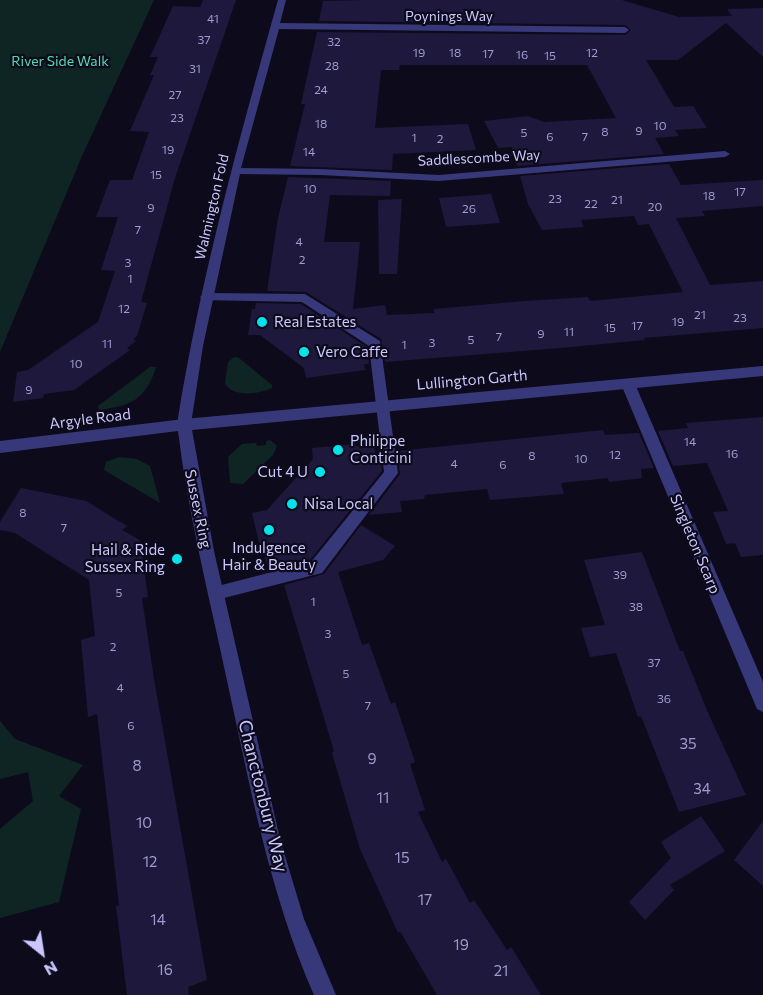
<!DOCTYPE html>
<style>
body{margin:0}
#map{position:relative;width:763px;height:995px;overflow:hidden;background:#0d0b1b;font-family:Commissioner,sans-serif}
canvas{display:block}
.north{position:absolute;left:12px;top:923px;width:60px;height:60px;-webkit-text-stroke:4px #0d0b1b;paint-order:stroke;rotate:150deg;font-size:16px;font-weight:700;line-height:24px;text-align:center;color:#cac7fe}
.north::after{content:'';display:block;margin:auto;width:21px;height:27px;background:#cac7fe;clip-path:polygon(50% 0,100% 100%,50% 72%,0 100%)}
</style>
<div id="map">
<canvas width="763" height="995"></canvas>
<div class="north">N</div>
</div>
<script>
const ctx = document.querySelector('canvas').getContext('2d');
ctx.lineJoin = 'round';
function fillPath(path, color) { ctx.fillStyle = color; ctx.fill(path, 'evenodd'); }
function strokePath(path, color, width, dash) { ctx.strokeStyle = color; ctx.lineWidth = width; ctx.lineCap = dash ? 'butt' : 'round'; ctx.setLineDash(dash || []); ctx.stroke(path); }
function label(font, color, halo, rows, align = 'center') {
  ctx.font = font + ' Commissioner,sans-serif'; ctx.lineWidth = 4.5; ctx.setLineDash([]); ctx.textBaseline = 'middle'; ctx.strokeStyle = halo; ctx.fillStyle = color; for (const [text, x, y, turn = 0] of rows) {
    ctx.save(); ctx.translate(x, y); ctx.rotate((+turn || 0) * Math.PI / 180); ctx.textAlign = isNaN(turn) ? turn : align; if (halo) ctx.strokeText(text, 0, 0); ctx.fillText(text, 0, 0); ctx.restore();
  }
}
fillPath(new Path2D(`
 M0,0H154L82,156L0,352Z
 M234,357L239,358L272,385V388C259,394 232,398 225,383L228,362Z
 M150,367H156C146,400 130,406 99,410L98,406Z
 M270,440L277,446L273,455L243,484L230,483L228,457L242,444L256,443L257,446L266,445V441Z
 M119,457L137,459L150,466L160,503L104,470L106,462Z
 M0,721L15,739L83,765L59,796L81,809L59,902L0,918V829L33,801L28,772L0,779Z`), '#0f2523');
fillPath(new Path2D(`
 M203,0H236L175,178L141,302L147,303L137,336L133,339L136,341L127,348L130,350L74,390L44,394L43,398L13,402L17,372L28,370L98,322L115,271L101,270L118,217H96L110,180H132L149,132L130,131L154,75H150L158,57H150L173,6L200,7Z
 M364,0H622L679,17L732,16L727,9L763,8V57L726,23L678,60H646L674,107L693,106L707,128L675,130L679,136L655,138L664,154L517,166L512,147L498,148L484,121L528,116L544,122L616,118L587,65H400L399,70H381L375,128L468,124L476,150L393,154L392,170L290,166L305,104H301L317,32L625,35L631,30L625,25L319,21L323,1Z
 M669,164L681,185L763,180V206L702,211L705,216L676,218L710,285L763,281V328L644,338L645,340L560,348L385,362L381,339L306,292L267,291L278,218L288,177L391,181L390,196L330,195L324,242H360L353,309L385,305L387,315L434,313V309L525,301L588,297L590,301L683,292L649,224L638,225L634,216L581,220L584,227L542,230L528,204L520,176Z
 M491,194L500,223L446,227L439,198Z
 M402,199L397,274H379L378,200Z
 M256,303L301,304L367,347L369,364H364L365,370L306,378L304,368L260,335H248L252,309H255Z
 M763,417V555L741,557L735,543L726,544L713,512L728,511L707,463L673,466L658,431L688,428L686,423Z
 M603,430L605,435L639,433L654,468L641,469L642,478L609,482L608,478L561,483L564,494L490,500L487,489L425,495L424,499L400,501L402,512L369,515L400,474L397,451Z
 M355,444L356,446L374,444L375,454L380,453L382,471L310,560L268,569L264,552H261L252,513L267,510L313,459L312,448Z
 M21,488L86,501L127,526L122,530L140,540L148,597L142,598L154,679L207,980L188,987L189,995H127L116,906L119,905L97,714L88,717L81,640L95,636L89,580L15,533L0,530V522Z
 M361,525L395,546L383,560L338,572L362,645L369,643L391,704L395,702L415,762L410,764L425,810L418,812L442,862L446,859L470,903L474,900L507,950L511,947L541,995H437L400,931L398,933L360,849L332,753L334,751L284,585L324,574Z
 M642,552L680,651H683L709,715L746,795L679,812L641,716L638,717L616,653L590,657L581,628L605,625L584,560Z
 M701,816L725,851L670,885L674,890L645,920L629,902L671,858L661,842Z
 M763,821V886L734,860Z`), '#1d183c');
fillPath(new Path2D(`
 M206,293L305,294L380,341L398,473L322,573L216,600L210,598L208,593L210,588L311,562L384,472L369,346L302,302L202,300L200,297Z`), '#37387a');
fillPath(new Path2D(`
 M278,0H286L280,23L625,27L629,30L625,33L279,29L241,168L320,169L439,175L725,151L730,154L725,157L439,181L320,175L240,174L203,346L191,424L189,428H179L177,424C200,280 239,139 278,0Z
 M628,379L635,384L763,682V712L757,709L621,384Z`), '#37387a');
fillPath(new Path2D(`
 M763,366V376L192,430L214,551L280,839L304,919L336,995H314C269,892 250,785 226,676C209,595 188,514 178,431L0,453V441L184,419Z`), '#37387a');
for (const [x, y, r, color] of [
 [262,322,6,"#04e3ec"],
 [304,352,6,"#04e3ec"],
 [338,450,6,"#04e3ec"],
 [320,472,6,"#04e3ec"],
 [292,504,6,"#04e3ec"],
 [269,530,6,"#04e3ec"],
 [177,559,6,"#04e3ec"]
]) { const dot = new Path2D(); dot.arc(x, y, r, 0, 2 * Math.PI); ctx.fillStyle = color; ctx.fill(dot); strokePath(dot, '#0d0b1b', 2); }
label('12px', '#9f9bce', null, [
 ["41",213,19],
 ["37",204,40],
 ["32",334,42],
 ["19",419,53],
 ["18",455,53],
 ["12",592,53],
 ["17",488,54],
 ["16",522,55],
 ["15",550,56],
 ["28",332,66],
 ["31",195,69],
 ["24",321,90],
 ["27",175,95],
 ["23",177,118],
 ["18",321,124],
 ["10",660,126],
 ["9",639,131],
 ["8",605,132],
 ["5",524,133],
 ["6",550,137],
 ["7",585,137],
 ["1",414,138],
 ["2",440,139],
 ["19",168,150],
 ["14",309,152],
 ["15",156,175],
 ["10",310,189],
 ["17",740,192],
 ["18",709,196],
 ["23",555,199],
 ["21",617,200],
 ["22",591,204],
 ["20",655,207],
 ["9",151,208],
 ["26",469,209],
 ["7",138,230],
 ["4",299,242],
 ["2",302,260],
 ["3",128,263],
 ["1",130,279],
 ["12",124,309],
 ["21",700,315],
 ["23",740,318],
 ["19",678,322],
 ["17",637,326],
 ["15",610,328],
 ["11",569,332],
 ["9",541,334],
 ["7",499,337],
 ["5",471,340],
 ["3",432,343],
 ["11",107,344],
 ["1",404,345],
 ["10",76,364],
 ["9",29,390],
 ["14",690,442],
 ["16",732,454],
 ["12",615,455],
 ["8",532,456],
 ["10",581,459],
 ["4",454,464],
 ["6",503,465],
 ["8",23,513],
 ["7",64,528],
 ["39",620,575],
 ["5",119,593],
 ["1",313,602],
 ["38",636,607],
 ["3",328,634],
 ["2",113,647],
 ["37",654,663],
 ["5",346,674],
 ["4",120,688],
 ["36",664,699],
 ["7",368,706],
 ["6",131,726]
]);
label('14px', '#cac7fe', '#0d0b1b', [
 ["Poynings Way",449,16],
 ["Saddlescombe Way",479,158,-3],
 ["Walmington Fold",212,207,-77]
]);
label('14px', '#55dbb2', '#0d0b1b', [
 ["River Side Walk",60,61]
]);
label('15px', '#cac7fe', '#0d0b1b', [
 ["Real Estates",274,322],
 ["Vero Caffe",316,352],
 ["Philippe",350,441],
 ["Conticini",350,458],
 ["Cut 4 U",308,472,"right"],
 ["Nisa Local",304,504],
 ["Indulgence",269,548,"center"],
 ["Hair & Beauty",269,565,"center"],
 ["Hail & Ride",165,550,"right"],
 ["Sussex Ring",165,567,"right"]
], 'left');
label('15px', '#cac7fe', '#0d0b1b', [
 ["Lullington Garth",472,380,-5],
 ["Argyle Road",90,419,-7],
 ["Sussex Ring",198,509,78],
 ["Singleton Scarp",695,544,67]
]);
label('15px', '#9f9bce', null, [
 ["35",688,744],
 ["9",372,759],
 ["8",137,766],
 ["34",702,789],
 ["11",383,798],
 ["10",144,823],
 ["15",402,858],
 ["12",150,862],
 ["17",425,900],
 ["14",158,920],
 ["19",461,945],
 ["16",165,970],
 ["21",501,971]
]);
label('18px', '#cac7fe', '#0d0b1b', [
 ["Chanctonbury Way",263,796,76]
]);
</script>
